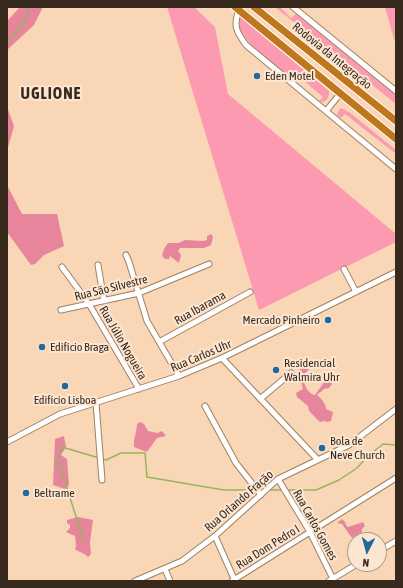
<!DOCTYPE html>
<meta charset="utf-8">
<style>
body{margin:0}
#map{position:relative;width:403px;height:588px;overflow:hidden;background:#f9d6b5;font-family:"Asap Condensed",sans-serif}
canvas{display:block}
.frame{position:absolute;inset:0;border:8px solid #372a1d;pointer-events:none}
.north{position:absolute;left:347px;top:532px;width:40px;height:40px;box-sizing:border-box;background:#fce6d2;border:1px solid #ad9b8a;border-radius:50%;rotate:186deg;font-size:11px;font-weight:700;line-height:16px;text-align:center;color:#372a1d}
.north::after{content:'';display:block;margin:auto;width:14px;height:18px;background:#21689c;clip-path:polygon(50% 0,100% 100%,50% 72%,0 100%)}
</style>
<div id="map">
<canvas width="403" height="588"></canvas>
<div class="frame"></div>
<div class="north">N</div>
</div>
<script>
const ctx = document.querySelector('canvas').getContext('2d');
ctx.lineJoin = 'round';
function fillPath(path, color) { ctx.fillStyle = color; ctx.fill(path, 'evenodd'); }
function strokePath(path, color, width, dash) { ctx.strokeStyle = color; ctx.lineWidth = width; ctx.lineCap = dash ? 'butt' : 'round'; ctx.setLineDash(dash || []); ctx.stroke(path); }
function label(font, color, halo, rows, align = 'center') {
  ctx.font = font + ' "Asap Condensed",sans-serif'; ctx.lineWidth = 4; ctx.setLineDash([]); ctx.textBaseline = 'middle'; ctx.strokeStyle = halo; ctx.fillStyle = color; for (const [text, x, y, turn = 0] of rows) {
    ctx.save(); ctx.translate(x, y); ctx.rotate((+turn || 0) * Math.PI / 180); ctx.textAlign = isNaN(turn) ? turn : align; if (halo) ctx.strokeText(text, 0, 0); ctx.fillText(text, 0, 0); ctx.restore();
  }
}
fillPath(new Path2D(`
 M167,7H194L215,27L228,94L396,234V242L259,310Z
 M275,7H280L291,18L296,14L396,95V104Z
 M385,7H396V46Z
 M240,17L329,91C329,97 328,100 323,102L319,101L323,97L296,74L292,79C280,69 247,45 242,32C239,27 239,23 240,17Z
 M341,108L349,112L396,150V154L345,114L341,118L337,115L339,110Z`), '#fc9ab1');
fillPath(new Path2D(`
 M20,7H43L34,25L7,50V21Z
 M7,107L14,126L7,151Z
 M7,185L22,214H57L64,246L44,255L35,264L31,265L7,232Z
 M211,234L213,237L211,245L204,248H180L178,251L181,255L179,263L170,256L169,259H165L162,256L164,249L168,243H179L185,240L203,241L207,240V236Z
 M305,365L309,369L302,377C305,384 306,393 315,395L327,378L332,379V384L329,388L324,389L317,395C321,398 326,404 326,409L333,412L331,421L327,422L324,421L320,422L309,411L308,406L297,397L296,393L303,389L300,378L295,376L302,366Z
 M140,422L144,424L148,431L157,433L162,431L166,436L157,438L147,452L134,447C133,439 137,432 137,424Z
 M64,436L66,447L61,455L67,459L69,485L65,489L53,485L55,439Z
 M78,517L93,520L90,542L91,554L88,557C83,552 78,552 75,549L76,546L75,536L66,532L70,528V525L67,523V520Z
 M342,519L345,522L346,525L348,527L363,522L365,526L362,529V532L352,538L342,524L337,523Z`), '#e7859d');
strokePath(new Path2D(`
 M7,41C19,32 26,21 29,7
 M268,490H283
 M286,490H316L339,480L357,468L367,457L383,444L396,445
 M84,542L62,472L57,463L62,447L106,460L121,453H145L147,477L224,490H255`), '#96b55c', 1.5);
const minor = new Path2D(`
 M293,7L396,91
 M239,10C233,26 236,31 246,45L396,169
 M326,111L340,94
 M126,255L129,262L147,321L179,376
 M98,265L104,301
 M62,267L89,304L139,389
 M344,269L356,292
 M61,310L139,293L209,264
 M159,342L250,292
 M222,358L318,460
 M260,399L291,373
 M96,403L102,480
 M205,406L236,463L261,495
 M7,442L60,414L179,376L222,358L396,272
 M278,479L310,532L334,581
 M215,536L235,581
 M379,551L396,541
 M165,569L170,581
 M135,581L182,561L215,536L278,479L349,445L396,409
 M232,581L396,478
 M329,581L357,564`);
const highway = new Path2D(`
 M235,7L396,139
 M254,7L396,121`);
strokePath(minor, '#a08061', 7);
strokePath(highway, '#fff', 9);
strokePath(minor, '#fff', 5);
strokePath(highway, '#bf771d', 7);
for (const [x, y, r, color] of [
 [257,76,4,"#21689c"],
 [328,320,4,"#21689c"],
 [42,347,4,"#21689c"],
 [276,370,4,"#21689c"],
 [65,386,4,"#21689c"],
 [322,448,4,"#21689c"],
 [26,493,4,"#21689c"]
]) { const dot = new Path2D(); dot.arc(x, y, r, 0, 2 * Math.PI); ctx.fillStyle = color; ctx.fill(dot); strokePath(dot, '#fce6d2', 1.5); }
label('12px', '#372a1d', '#fce6d2', [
 ["Rodovia da Integração",332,56,39],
 ["Rua São Silvestre",111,288,-14],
 ["Rua Ibarama",200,308,-29],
 ["Rua Júlio Nogueira",123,343,60],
 ["Rua Carlos Uhr",201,356,-23],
 ["Rua Orlando Fração",239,501,-41],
 ["Rua Carlos Gomes",315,525,61],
 ["Rua Dom Pedro I",268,547,-32]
]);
label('12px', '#372a1d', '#fce6d2', [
 ["Eden Motel",265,76],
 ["Mercado Pinheiro",320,320,"right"],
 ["Edifício Braga",50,347],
 ["Residencial",284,363],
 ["Walmira Uhr",284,377],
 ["Edifício Lisboa",65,400,"center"],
 ["Bola de",330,441],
 ["Neve Church",330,455],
 ["Beltrame",34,493]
], 'left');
ctx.letterSpacing = '1px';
label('bold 16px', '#372a1d', '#fce6d2', [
 ["UGLIONE",51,94]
]);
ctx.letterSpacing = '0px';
</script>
